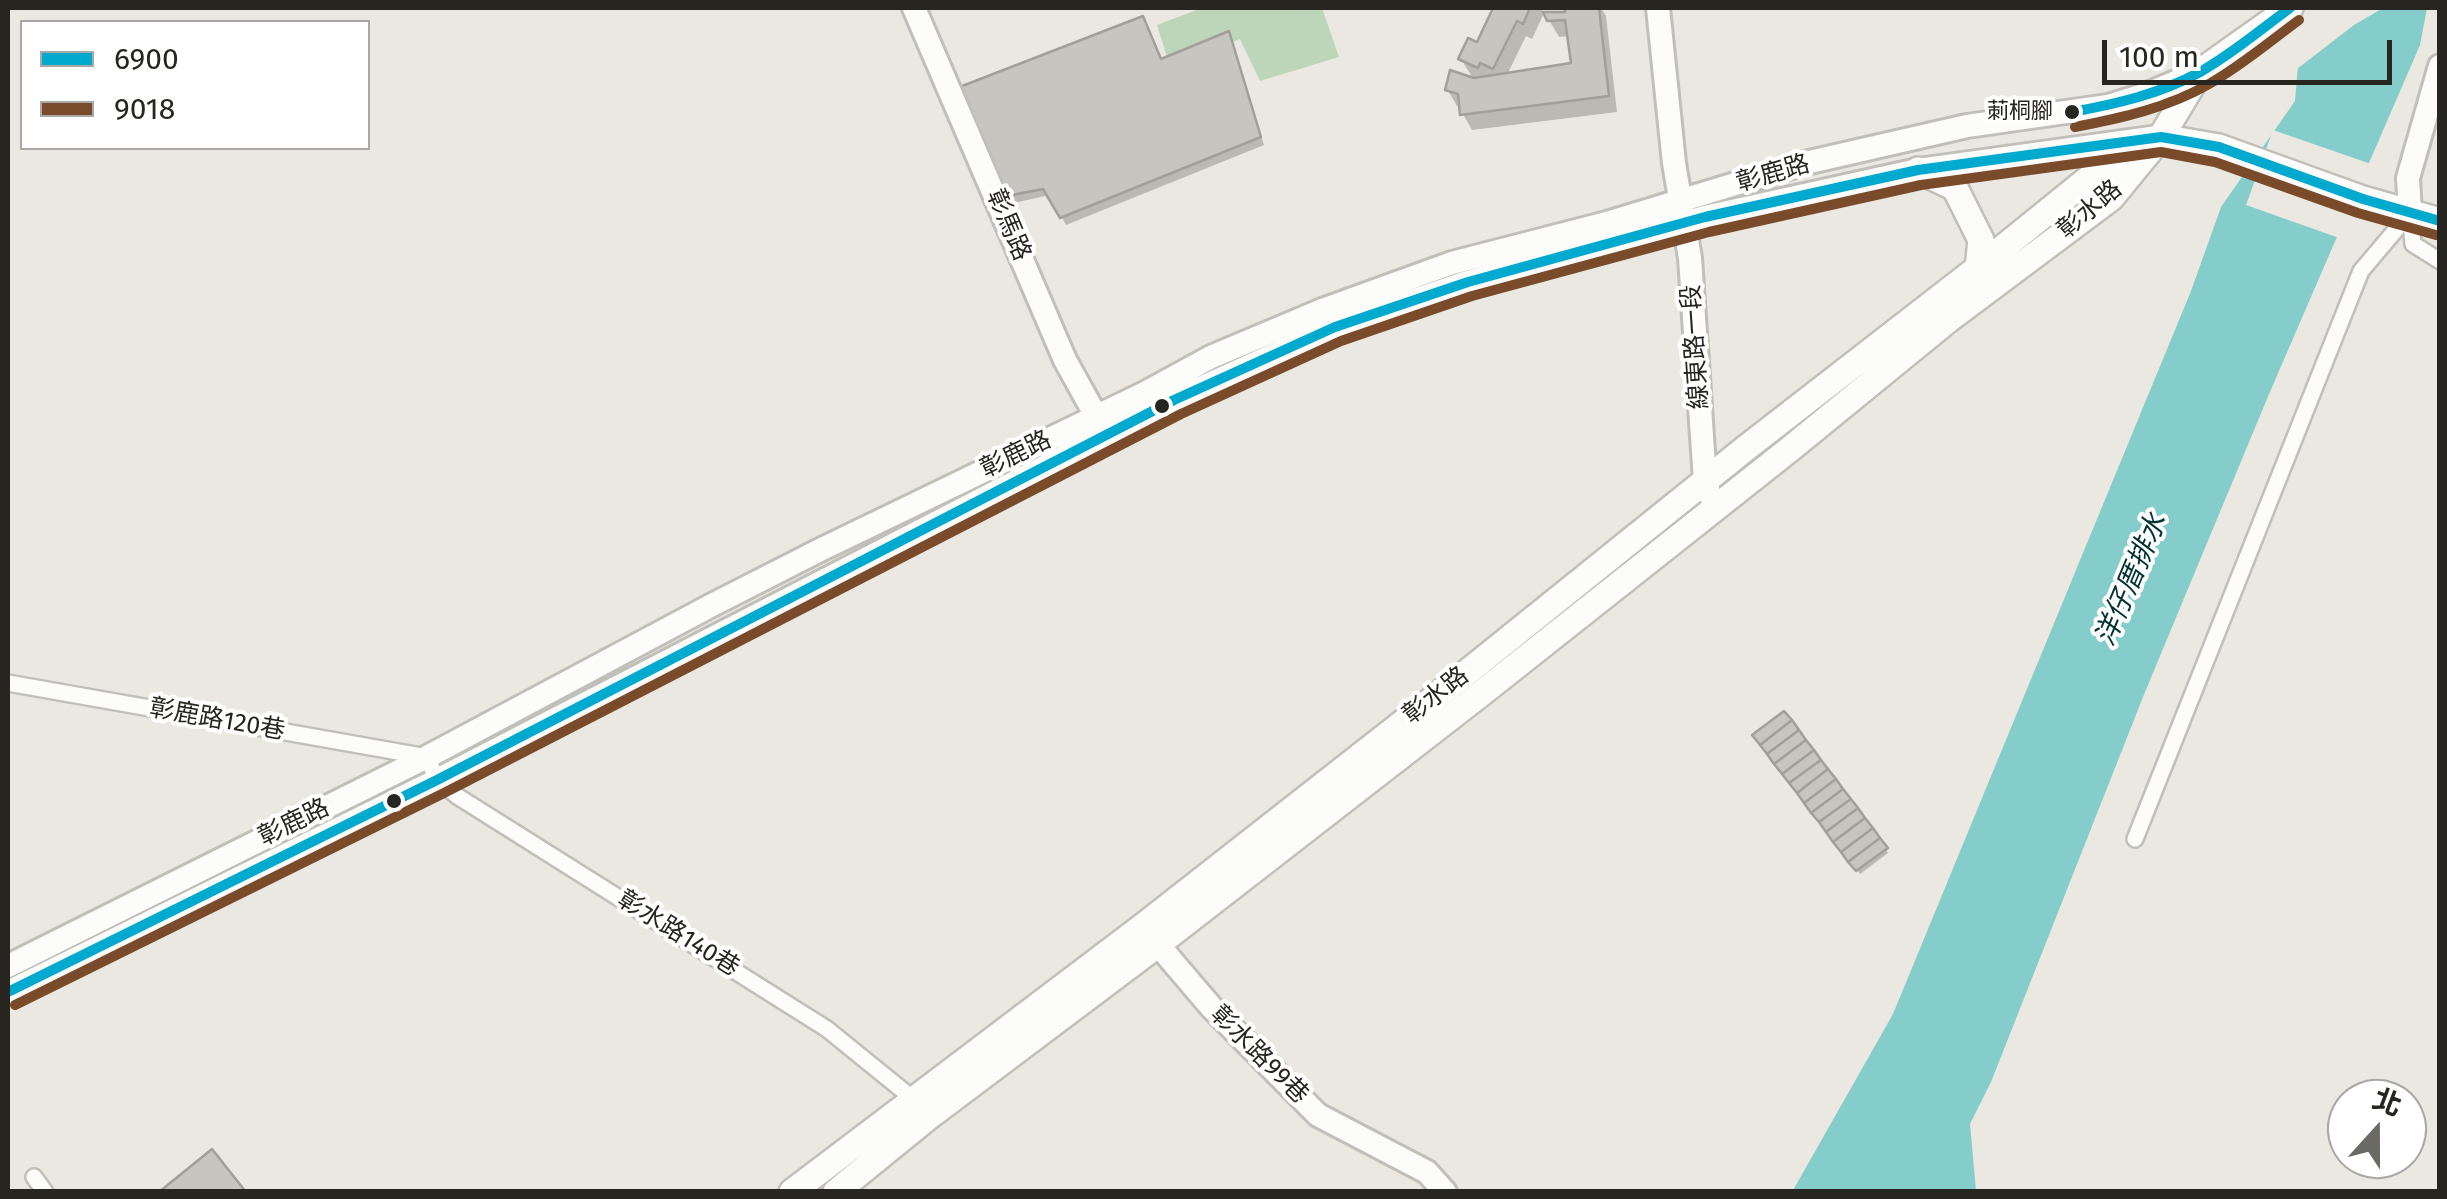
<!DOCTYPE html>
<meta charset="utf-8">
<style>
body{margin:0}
#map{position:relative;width:2447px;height:1199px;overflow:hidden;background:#eae8e0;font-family:"Fira Sans","Noto Sans TC",sans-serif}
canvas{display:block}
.frame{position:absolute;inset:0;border:10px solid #262520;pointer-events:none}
.legend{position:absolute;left:20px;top:20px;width:350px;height:130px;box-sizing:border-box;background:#fff;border:2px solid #a8a8a6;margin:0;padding:12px 18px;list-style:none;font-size:30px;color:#262520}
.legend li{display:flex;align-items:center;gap:20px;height:50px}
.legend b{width:50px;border:2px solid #a8a8a6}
.north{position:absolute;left:2327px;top:1079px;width:100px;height:100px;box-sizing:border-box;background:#fff;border:2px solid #a8a8a6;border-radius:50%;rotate:21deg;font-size:28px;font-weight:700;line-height:40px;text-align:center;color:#262520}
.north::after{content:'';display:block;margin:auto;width:35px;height:45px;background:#6b6963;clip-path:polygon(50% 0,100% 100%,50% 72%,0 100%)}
.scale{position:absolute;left:2102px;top:40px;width:290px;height:45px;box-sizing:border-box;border:5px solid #262520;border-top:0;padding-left:12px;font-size:30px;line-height:35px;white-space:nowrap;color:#262520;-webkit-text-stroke:8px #fff;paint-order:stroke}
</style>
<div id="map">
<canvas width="2447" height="1199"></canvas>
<div class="frame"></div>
<ul class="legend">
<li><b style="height:12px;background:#00a9ce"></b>6900</li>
<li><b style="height:12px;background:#7a4b2a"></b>9018</li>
</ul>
<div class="north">北</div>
<div class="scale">100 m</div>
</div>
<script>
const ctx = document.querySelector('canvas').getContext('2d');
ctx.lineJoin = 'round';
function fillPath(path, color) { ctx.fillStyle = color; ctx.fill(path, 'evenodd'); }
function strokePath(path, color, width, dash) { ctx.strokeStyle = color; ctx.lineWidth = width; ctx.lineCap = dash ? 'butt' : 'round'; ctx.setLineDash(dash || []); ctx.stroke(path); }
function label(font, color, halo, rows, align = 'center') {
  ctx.font = font + ' "Fira Sans","Noto Sans TC",sans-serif'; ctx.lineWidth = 8; ctx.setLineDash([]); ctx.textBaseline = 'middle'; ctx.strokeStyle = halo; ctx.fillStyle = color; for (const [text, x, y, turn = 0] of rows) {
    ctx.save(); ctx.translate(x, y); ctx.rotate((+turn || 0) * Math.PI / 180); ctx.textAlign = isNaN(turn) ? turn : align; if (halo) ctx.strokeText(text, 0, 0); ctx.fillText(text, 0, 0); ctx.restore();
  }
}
fillPath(new Path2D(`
 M1202,8H1322L1339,57L1260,81L1240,39L1170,67L1157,25Z`), '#bdd6b9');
fillPath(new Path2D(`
 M2303,8H2427L2420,45L2269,394L2143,697L1991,1082L1970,1124L1976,1191L1792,1192L1893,1014L2191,291L2221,207L2295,101Z`), '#84cdcb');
fillPath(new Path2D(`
 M2303,8H2383L2354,25L2293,72Z
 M2273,130L2374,165L2342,239L2246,205Z`), '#eae8e0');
fillPath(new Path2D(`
 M1496,8H1541L1544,13L1532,39L1526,36L1507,75L1574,65L1570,36L1559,37L1549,20L1567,14V8H1601L1606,16L1617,112L1472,130L1463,114L1462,107L1457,106L1447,89L1474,80L1461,59L1478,46Z
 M1232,42L1264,145L1066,225L1050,195L1009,204L1004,196L1161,61Z
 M1758,740L1886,849L1888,853L1860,874Z`), '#0003');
const building = new Path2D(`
 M1493,8H1530L1523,24L1517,21L1493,69L1480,63L1478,68L1458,59L1468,38L1477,42Z
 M1564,8H1599L1609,96L1460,115L1458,94L1445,90L1450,70L1474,78L1571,63L1565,20L1547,21L1543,12H1565Z
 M1143,16L1161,59L1229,31L1261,137L1060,218L1043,189L1002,197L957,88Z
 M1784,711L1792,720L1760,745L1752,735Z
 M1792,720L1799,730L1767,754L1760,745Z
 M1799,730L1806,740L1774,764L1767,754Z
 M1806,740L1814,750L1782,774L1774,764Z
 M1814,750L1821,760L1789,783L1782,774Z
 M1821,760L1828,769L1797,793L1789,783Z
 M1828,769L1836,779L1804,803L1797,793Z
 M1836,779L1843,789L1811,813L1804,803Z
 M1843,789L1851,799L1819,822L1811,813Z
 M1851,799L1858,808L1826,832L1819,822Z
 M1858,808L1865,818L1833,842L1826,832Z
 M1865,818L1873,828L1841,852L1833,842Z
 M1873,828L1880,838L1848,862L1841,852Z
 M1880,838L1888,848L1856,871L1848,862Z
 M212,1149L246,1192H159Z`);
fillPath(building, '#c7c5c0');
strokePath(building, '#a09f99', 2.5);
const street = new Path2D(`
 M2410,213L2413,244L2440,261
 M8,683L427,757L437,780L457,796L827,1029L917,1102
 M2135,839L2361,271L2410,213
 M34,1177L45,1192`);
const secondary = new Path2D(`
 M914,8L1065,360L1096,416L1107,422
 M1658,8L1674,163L1690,258L1705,481L1710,495
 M2410,213L2408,178L2440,66
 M1148,933L1212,1008L1318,1115L1427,1172L1445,1192
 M8,966L427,757L712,605L822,549L1145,393L1211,357L1325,309L1452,263L1607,223L1801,164L1967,126L2108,106L2150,93L2200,72
 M8,992L437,780L1174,400L1335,327L1468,282L1705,217L1918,170L2158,137`);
const primary = new Path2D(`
 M2161,137L2219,147L2363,199L2440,221
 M1918,170L1955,188L1981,240L1978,268
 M792,1192L1142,927L1465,674L1746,448L1978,268L2093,175L2148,144
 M836,1192L927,1118L1157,945L1483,692L1790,449L1948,320L2111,198L2161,137L2200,72L2290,8`);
strokePath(street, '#c0bfb9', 20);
strokePath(secondary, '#c0bfb9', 28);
strokePath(primary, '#c0bfb9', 30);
strokePath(street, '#fcfcfa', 15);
strokePath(secondary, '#fcfcfa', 22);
strokePath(primary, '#fcfcfa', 25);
strokePath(new Path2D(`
 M2072,112C2116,104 2160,94 2200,72C2232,54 2260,30 2290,8
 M8,992L437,780L1174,400L1335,327L1468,282L1705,217L1918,170L2161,137L2219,147L2363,199L2440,221`), '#00a9ce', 10);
strokePath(new Path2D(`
 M2075,127C2121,118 2168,108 2209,84C2241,66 2269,42 2299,20
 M15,1005L444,793L1181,414L1341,341L1472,296L1709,232L1921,185L2161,152L2215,162L2358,213L2436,235`), '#7a4b2a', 10);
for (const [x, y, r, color] of [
 [2072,112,9,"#262520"],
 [1162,406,9,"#262520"],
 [394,801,9,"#262520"]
]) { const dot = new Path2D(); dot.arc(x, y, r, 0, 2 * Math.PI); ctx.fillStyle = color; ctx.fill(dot); strokePath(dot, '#fff', 4); }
label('22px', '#262520', '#fff', [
 ["莿桐腳",2053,112]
], 'right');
label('25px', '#262520', '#fff', [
 ["彰鹿路",1773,174,-16],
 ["彰水路",2090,210,-40],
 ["彰馬路",1008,225,67],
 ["線東路一段",1696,347,-94],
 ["彰鹿路",1016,455,-26],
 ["彰水路",1436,696,-38],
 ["彰鹿路120巷",217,720,10],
 ["彰鹿路",294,823,-26],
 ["彰水路140巷",678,934,32],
 ["彰水路99巷",1259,1055,45]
]);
label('italic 28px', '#003233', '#fff', [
 ["洋仔厝排水",2132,580,-67]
]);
</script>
